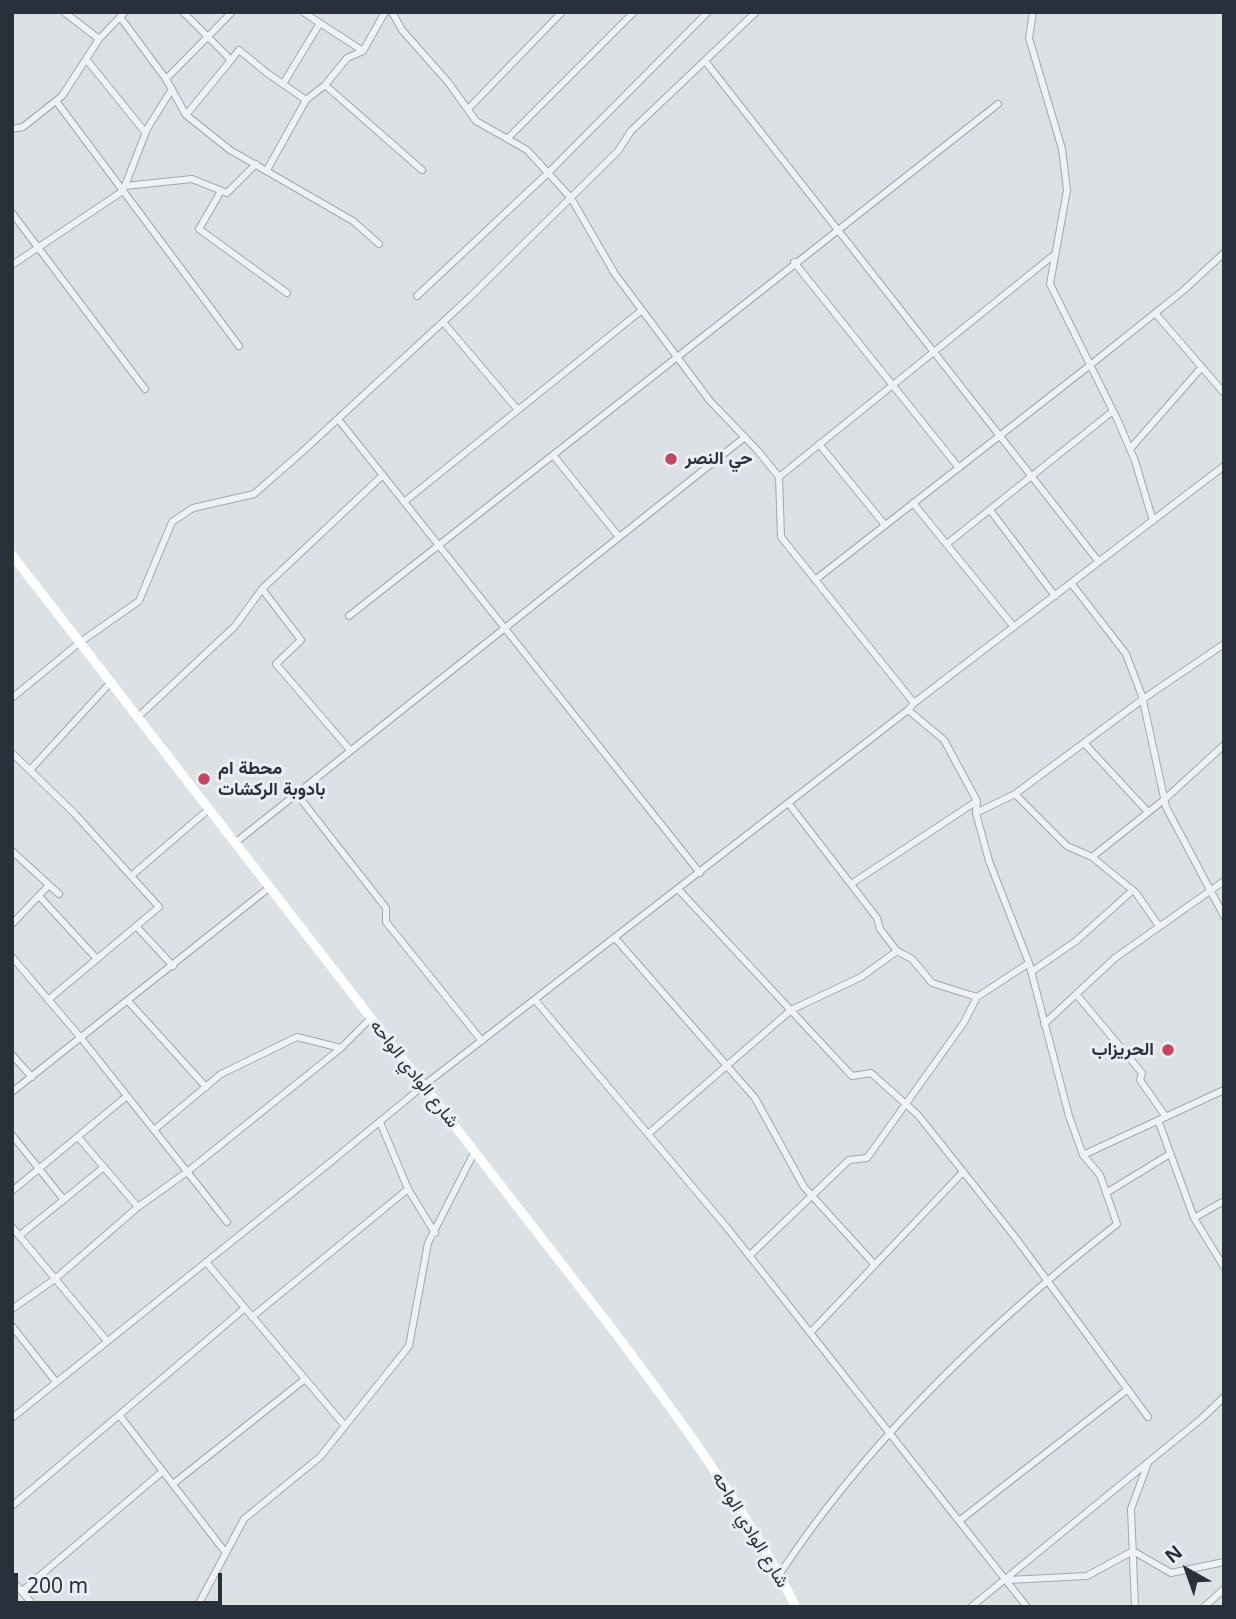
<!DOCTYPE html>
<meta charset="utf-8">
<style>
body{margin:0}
#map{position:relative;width:1236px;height:1619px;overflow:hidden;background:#dce1e6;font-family:"Noto Sans",sans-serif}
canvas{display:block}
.frame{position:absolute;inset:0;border:14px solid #27303b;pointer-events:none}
.north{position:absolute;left:1152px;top:1535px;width:70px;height:70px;-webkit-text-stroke:5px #ebeff4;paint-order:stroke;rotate:320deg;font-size:19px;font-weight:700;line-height:28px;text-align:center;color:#27303b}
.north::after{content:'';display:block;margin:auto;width:24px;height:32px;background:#27303b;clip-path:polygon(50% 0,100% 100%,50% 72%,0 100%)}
.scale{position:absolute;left:14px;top:1573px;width:208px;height:32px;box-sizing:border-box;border:4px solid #27303b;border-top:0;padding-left:9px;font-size:21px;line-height:24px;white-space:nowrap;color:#27303b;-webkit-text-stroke:5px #ebeff4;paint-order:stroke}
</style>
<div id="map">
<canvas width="1236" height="1619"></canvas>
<div class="frame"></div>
<div class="north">N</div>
<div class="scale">200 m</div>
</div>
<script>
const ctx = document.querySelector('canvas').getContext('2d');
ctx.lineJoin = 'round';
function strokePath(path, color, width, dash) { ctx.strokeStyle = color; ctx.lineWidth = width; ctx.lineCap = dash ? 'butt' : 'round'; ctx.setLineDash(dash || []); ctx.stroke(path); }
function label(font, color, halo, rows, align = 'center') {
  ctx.font = font + ' "Noto Sans",Vazirmatn,sans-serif'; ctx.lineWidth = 6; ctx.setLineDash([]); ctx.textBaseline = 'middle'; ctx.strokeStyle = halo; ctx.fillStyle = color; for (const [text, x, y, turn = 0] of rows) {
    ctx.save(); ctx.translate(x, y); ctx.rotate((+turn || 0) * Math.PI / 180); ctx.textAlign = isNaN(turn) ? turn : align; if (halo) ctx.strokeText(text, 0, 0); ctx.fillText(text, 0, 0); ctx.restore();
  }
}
const minor = new Path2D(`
 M64,12L99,39
 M183,12L231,60L186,115
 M303,12L363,51
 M392,12L402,30L448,82L476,121L527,150L571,198L615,274L710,401L758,451L779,477L781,537L914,703
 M1033,12L1029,38L1062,149L1067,190L1050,284L1118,421L1135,461L1153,521
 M120,17L166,79L186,115L230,150L353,221L379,244
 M86,59L145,132
 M231,60L239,50L267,73L306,100
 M705,61L1099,562
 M166,79L232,12
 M283,84L320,23
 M325,85L422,170
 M56,101L239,346
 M468,109L562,12
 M12,129L23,127L62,96L99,39L125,12
 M507,139L634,12
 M267,170L306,100L325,85L347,58L363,51L385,12
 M125,186L192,179L227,193L256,164
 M221,191L199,229L287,293
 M12,213L145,389
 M794,262L959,468
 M12,265L123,191L147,129L172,89
 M417,296L548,173L708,12
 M1155,313L1224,393
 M443,322L518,410
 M338,419L700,873
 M819,444L885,525
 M1130,449L1202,367
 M553,455L619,537
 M779,477L1055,254
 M404,502L642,310
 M913,503L1014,627
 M990,510L1055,596
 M948,543L1113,411
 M815,580L1089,366L1184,290L1224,253
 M1071,583L1126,654L1142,696L1166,807L1224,916
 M262,589L301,640L276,664L350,750
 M349,616L998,104
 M12,698L79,643L139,601L172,522L193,508L254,494L302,452L470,297L618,151L631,131L756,12
 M138,717L235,626L262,589L383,475
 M1084,743L1148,812
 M12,753L75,814L159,907L48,1000
 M30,770L110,683
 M296,793L386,908V922L482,1041
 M1015,794L1067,846L1092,857L1165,799L1224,745
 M976,813L1015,794L1143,699L1224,644
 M236,842L745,437
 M12,851L59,894
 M1092,857L1136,893L1159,926
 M131,876L209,809
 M851,884L977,801
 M678,889L852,1076L871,1073L918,1115L1015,1237L1148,1417
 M39,896L97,959
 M12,924L49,885
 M136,926L173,966
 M615,938L755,1098L804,1187L875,1265
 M897,951L912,959L932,983L977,997
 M12,957L81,1038L227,1222
 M1031,972L1076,941L1133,890
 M1076,994L1142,1073L1140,1080L1166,1117
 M535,1000L729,1230L1027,1607
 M128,1001L206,1087
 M1044,1024L1115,958L1224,881
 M12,1055L32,1077
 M12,1092L270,887
 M1158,1120L1194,1218L1224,1267
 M380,1122L408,1189L435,1233
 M154,1130L221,1074L297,1037L341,1048
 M648,1134L791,1010L861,977L897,951L880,929L877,918L789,804
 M12,1135L64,1200
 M78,1137L138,1207
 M1083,1155L1224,1090
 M12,1191L127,1096
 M1106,1193L1170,1154
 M1194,1218L1224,1201
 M12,1227L107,1341
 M19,1236L104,1167
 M749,1256L849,1160L867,1158L963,1024L977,997L1029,963
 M206,1262L345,1426
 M12,1309L55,1279L138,1207L187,1172L341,1048L371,1018
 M252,1317L408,1189
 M12,1326L56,1382
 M810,1333L963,1172
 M120,1416L226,1553
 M12,1418L327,1165L423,1086L908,710L914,703L1224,466
 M173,1484L305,1379
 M12,1506L245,1308
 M959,1521L1128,1389
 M779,1575C867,1441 992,1322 1117,1224L1100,1175L1083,1155L1069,1116L1029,963L989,861L976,813L977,801L944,740L908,710
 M12,1580L35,1607
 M1008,1580L1087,1576L1133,1551L1171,1573L1224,1562
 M22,1591L163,1471
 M197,1607L244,1519L320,1457L409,1346L428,1243L475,1151
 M971,1607L1201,1419L1224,1397
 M1135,1607L1131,1509L1148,1463
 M1204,1607L1224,1589`);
strokePath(minor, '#a2a8af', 8);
strokePath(minor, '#eff1f4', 6);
strokePath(new Path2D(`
 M12,555L616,1334C681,1421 746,1509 796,1607`), '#fff', 9);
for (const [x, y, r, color] of [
 [671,459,7,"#c64561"],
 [204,779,7,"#c64561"],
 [1168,1050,7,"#c64561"]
]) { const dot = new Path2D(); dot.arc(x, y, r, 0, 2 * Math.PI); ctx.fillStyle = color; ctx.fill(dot); strokePath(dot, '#ebeff4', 2.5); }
label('bold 18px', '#27303b', '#ebeff4', [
 ["حي النصر",685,459],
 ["محطة ام",218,769],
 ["بادوبة الركشات",218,790],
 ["الحريزاب",1154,1050,"right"]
], 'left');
label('18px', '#27303b', '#ebeff4', [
 ["شارع الوادي الواحه",414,1074,52],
 ["شارع الوادي الواحه",750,1530,59]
]);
</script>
